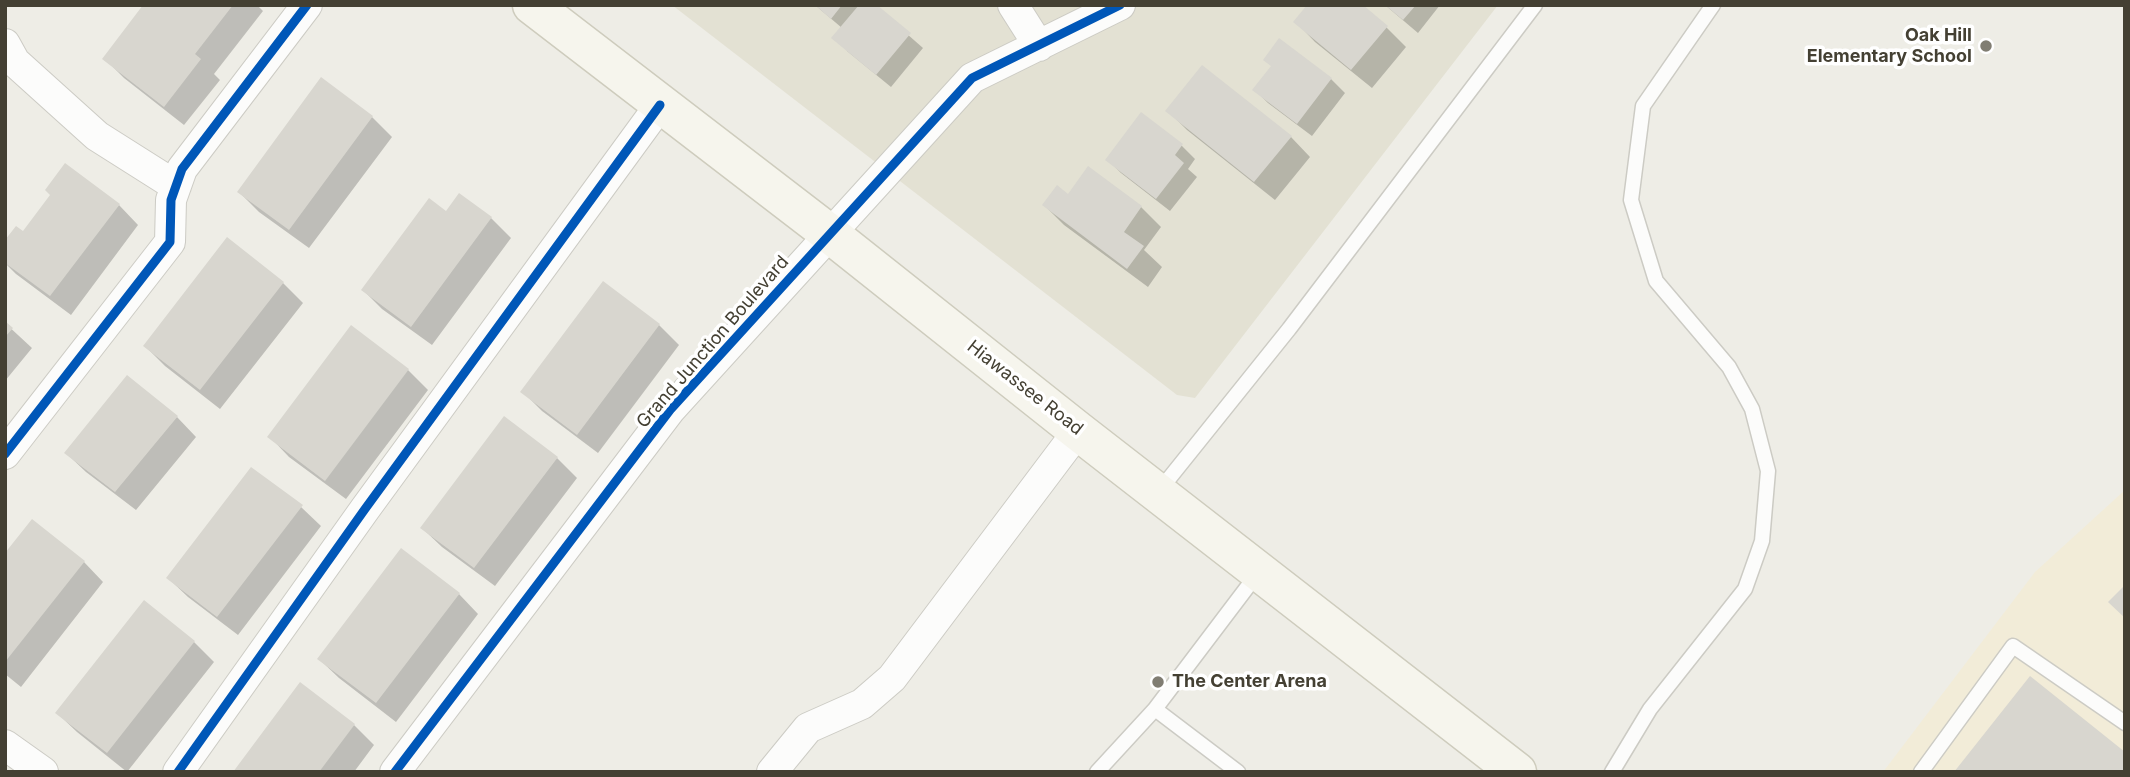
<!DOCTYPE html>
<style>
body{margin:0}
#map{position:relative;width:2130px;height:777px;overflow:hidden;background:#eeede6;font-family:Inter,sans-serif}
canvas{display:block}
.frame{position:absolute;inset:0;border:7px solid #444033;pointer-events:none}
</style>
<div id="map">
<canvas width="2130" height="777"></canvas>
<div class="frame"></div>
</div>
<script>
const ctx = document.querySelector('canvas').getContext('2d');
ctx.lineJoin = 'round';
function fillPath(path, color) { ctx.fillStyle = color; ctx.fill(path, 'evenodd'); }
function strokePath(path, color, width, dash) { ctx.strokeStyle = color; ctx.lineWidth = width; ctx.lineCap = dash ? 'butt' : 'round'; ctx.setLineDash(dash || []); ctx.stroke(path); }
function label(font, color, halo, rows, align = 'center') {
  ctx.font = font + ' Inter,sans-serif'; ctx.lineWidth = 7; ctx.setLineDash([]); ctx.textBaseline = 'middle'; ctx.strokeStyle = halo; ctx.fillStyle = color; for (const [text, x, y, turn = 0] of rows) {
    ctx.save(); ctx.translate(x, y); ctx.rotate((+turn || 0) * Math.PI / 180); ctx.textAlign = isNaN(turn) ? turn : align; if (halo) ctx.strokeText(text, 0, 0); ctx.fillText(text, 0, 0); ctx.restore();
  }
}
fillPath(new Path2D(`
 M672,5H1498L1195,398L1177,395Z`), '#e3e1d3');
fillPath(new Path2D(`
 M2125,490V772H1883L2035,572Z`), '#f2ecd8');
fillPath(new Path2D(`
 M146,5H257L263,11L214,74L220,80L184,125L124,78L104,58Z
 M815,5H874L923,48L891,87L847,51L842,28Z
 M1385,5H1440L1418,33Z
 M1296,22L1386,27L1406,47L1372,88L1315,42Z
 M1331,79L1345,93L1312,136L1268,103L1255,90Z
 M1168,111L1291,137L1310,157L1275,200L1187,130Z
 M1141,114L1182,146L1195,159L1188,169L1197,177L1170,211L1121,173L1107,159Z
 M372,117L392,137L309,248L259,212L239,192Z
 M1089,168L1141,207L1161,227L1144,250L1162,267L1148,287L1064,225L1044,205L1068,196Z
 M459,195L491,218L511,238L432,345L382,309L363,290L446,213Z
 M119,205L138,225L71,315L16,274L5,263Z
 M228,240L283,283L303,303L220,409L165,366L145,346Z
 M604,284L659,325L679,345L598,453L542,411L523,392Z
 M5,323L32,348L5,381Z
 M351,328L408,370L428,390L346,499L289,457L270,437Z
 M177,417L196,437L136,510L86,472L66,453Z
 M557,458L577,478L495,586L442,547L422,528Z
 M301,507L321,526L238,635L188,597L168,578Z
 M32,521L84,562L103,582L21,687L5,674V555Z
 M459,594L478,614L396,722L339,678L319,659Z
 M144,603L194,642L214,662L127,772L77,732L57,713Z
 M354,725L374,745L354,772H235Z`), '#0003');
fillPath(new Path2D(`
 M143,5H233L195,54L201,59L164,107L102,59Z
 M815,5H842L831,19Z
 M859,5H877L911,33L876,75L831,38Z
 M1307,5H1363L1388,26L1351,70L1293,22Z
 M1385,5H1416L1403,20Z
 M1279,38L1332,78L1297,124L1252,90L1271,66L1263,60Z
 M1202,65L1292,136L1254,182L1165,111Z
 M321,77L373,116L289,230L237,192Z
 M1141,112L1183,144L1175,155L1184,163L1156,199L1105,160Z
 M65,163L120,204L50,296L5,263V240L16,226L23,231L50,195L45,190Z
 M1088,166L1142,206L1124,232L1144,246L1127,269L1042,205L1057,185L1068,194Z
 M459,193L492,217L411,327L361,290L429,198L446,211Z
 M227,237L284,282L200,390L143,346Z
 M603,281L660,324L577,435L520,392Z
 M5,321L13,328L5,337Z
 M351,325L409,369L325,481L267,437Z
 M127,375L178,416L115,492L64,453Z
 M504,416L558,457L474,568L420,528Z
 M251,467L303,505L217,617L166,578Z
 M32,519L85,561L5,662V553Z
 M401,548L460,593L376,703L317,659Z
 M2125,585V618L2108,602Z
 M144,600L195,641L107,753L55,713Z
 M2030,676L2125,752V772H1954Z
 M300,682L355,724L319,772H233Z`), '#d8d6cf');
const lane = new Path2D(`
 M1159,491L1289,329L1535,5
 M1097,772L1155,709
 M1238,772L1155,709L1258,573
 M1612,772L1650,709L1745,589L1762,541L1768,471L1752,409L1729,367L1656,281L1631,200L1643,106L1713,5
 M1921,772L2013,646L2125,723`);
const street = new Path2D(`
 M1013,5L1039,46
 M5,44L15,62L97,136L176,186
 M5,454L170,242L171,200L182,169L307,5
 M5,745L43,772
 M178,772L365,509L660,105
 M395,772L670,410L972,78L1120,5
 M772,772L808,728L862,704L892,678L1078,431`);
const secondary = new Path2D(`
 M532,5L830,234L1078,431L1517,772`);
strokePath(lane, '#cccbc4', 17);
strokePath(street, '#cccbc4', 32);
strokePath(secondary, '#ceccbd', 41);
strokePath(lane, '#fcfcfb', 14);
strokePath(street, '#fcfcfb', 30);
strokePath(secondary, '#f6f5ed', 38);
strokePath(new Path2D(`
 M5,454L170,242L171,200L182,169L307,5
 M178,772L365,509L660,105
 M395,772L670,410L972,78L1120,5`), '#0057b8', 9);
for (const [x, y, r, color] of [
 [1986,46,7,"#807d72"],
 [1158,682,7,"#807d72"]
]) { const dot = new Path2D(); dot.arc(x, y, r, 0, 2 * Math.PI); ctx.fillStyle = color; ctx.fill(dot); strokePath(dot, '#fff', 2.5); }
label('bold 18px', '#444033', '#fff', [
 ["Oak Hill",1972,36],
 ["Elementary School",1972,57],
 ["The Center Arena",1172,682,"left"]
], 'right');
label('18px', '#444033', '#fff', [
 ["Grand Junction Boulevard",713,342,-49],
 ["Hiawassee Road",1025,388,38]
]);
</script>
